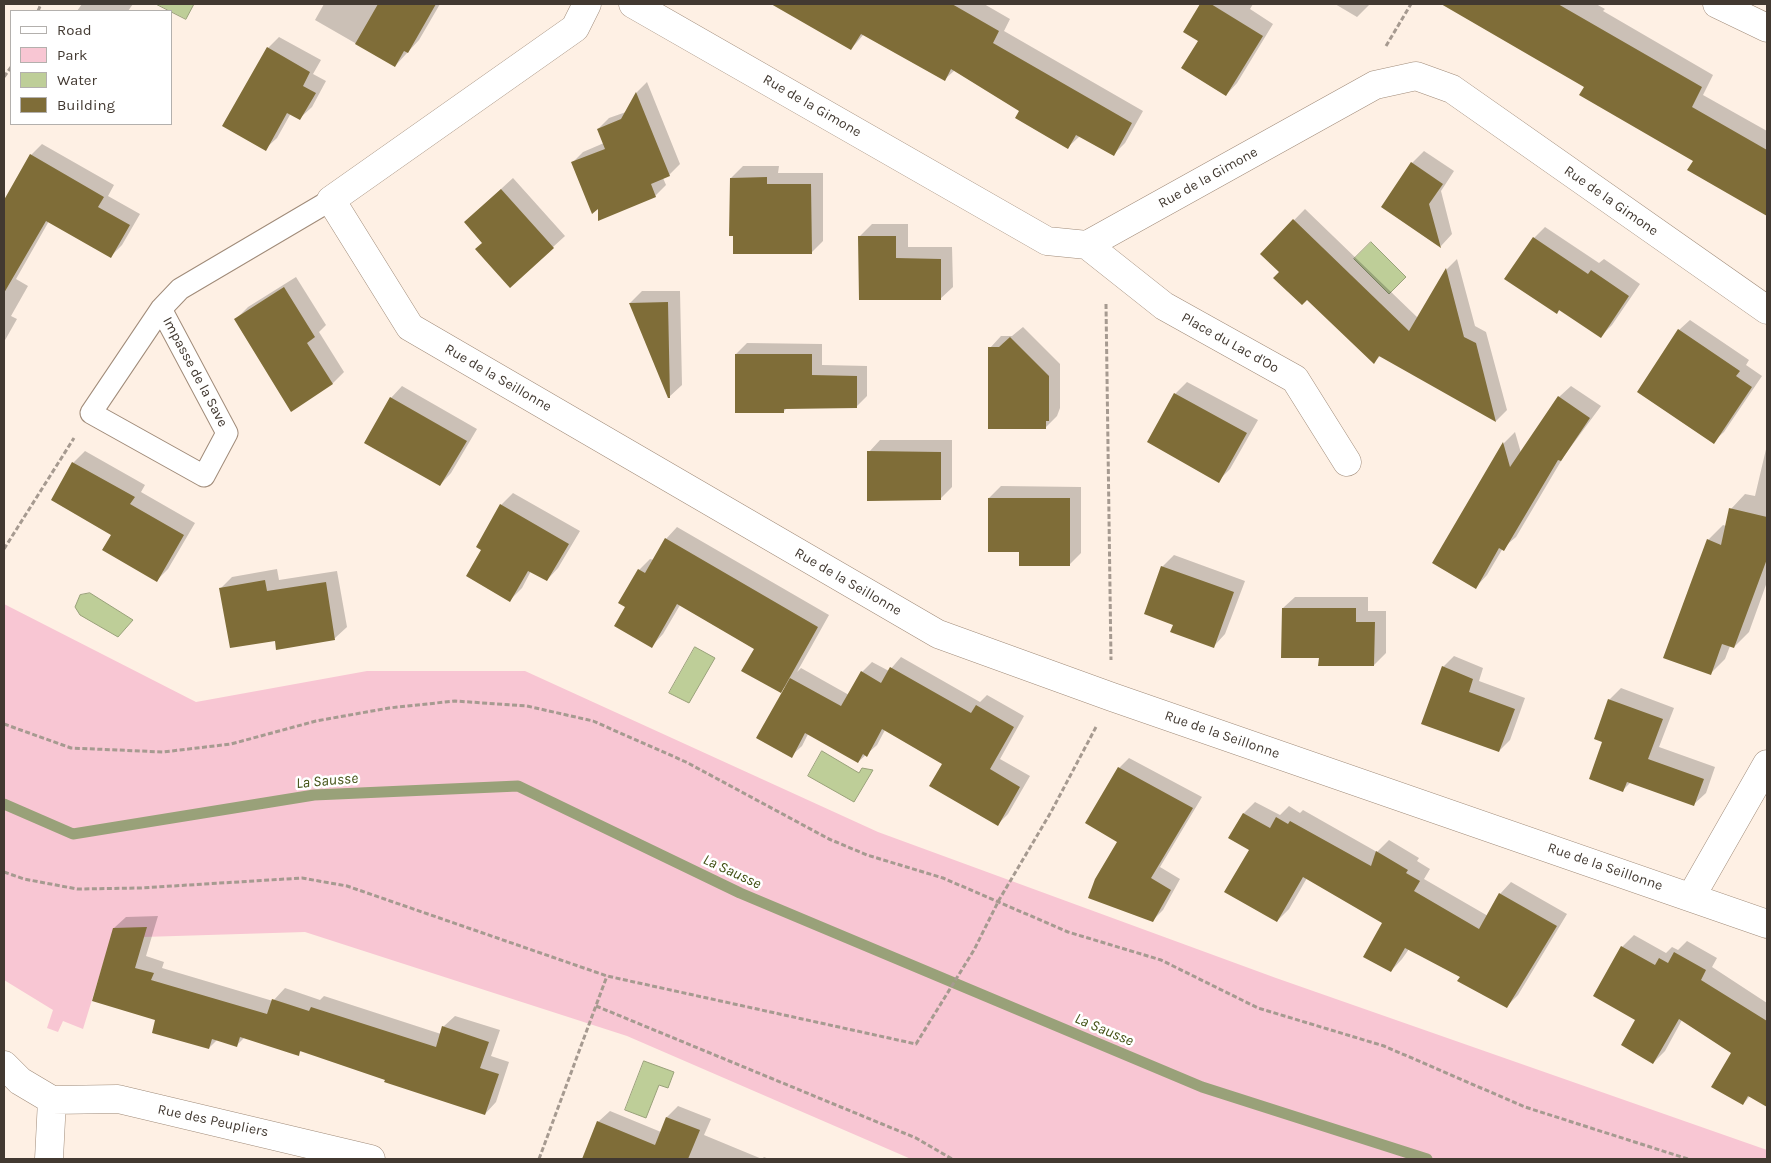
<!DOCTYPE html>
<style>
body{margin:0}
#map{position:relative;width:1771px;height:1163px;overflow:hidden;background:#fef0e4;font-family:Karla,sans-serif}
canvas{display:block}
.frame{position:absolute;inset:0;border:5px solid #423931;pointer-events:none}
.legend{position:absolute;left:10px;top:10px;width:162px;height:115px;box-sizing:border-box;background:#fff;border:1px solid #b3b0ad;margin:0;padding:6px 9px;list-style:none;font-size:15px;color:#423931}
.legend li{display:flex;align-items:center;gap:10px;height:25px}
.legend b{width:25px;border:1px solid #b3b0ad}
</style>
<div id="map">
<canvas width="1771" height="1163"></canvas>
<div class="frame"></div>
<ul class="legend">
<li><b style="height:6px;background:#fff"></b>Road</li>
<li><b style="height:14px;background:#f8c6d3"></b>Park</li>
<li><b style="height:14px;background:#bece98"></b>Water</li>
<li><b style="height:14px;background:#7f6d38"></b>Building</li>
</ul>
</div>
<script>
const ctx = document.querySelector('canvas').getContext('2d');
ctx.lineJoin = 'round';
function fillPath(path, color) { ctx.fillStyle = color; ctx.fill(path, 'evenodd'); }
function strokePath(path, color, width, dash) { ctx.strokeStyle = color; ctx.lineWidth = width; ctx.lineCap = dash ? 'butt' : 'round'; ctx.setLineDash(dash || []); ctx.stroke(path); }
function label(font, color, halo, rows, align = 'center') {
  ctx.font = font + ' Karla,sans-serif'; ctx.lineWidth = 5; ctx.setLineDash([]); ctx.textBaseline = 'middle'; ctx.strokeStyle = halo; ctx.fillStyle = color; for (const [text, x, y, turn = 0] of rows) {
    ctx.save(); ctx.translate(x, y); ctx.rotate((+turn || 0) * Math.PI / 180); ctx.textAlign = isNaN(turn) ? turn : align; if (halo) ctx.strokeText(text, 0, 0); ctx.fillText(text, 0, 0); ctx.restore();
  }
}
fillPath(new Path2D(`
 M4,604L196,702L367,671H525L878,832L1276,978L1767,1150V1159H911L627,1036L305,932L111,938L83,1029L63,1021L58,1032L47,1028L53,1010L4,980Z`), '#f8c6d3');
const water = new Path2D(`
 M156,4H194L186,19Z
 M1371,242L1406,277L1389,294L1354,259Z
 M90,593L133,620L118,637L80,615L75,607L80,595Z
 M695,647L715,658L689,703L669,693Z
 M822,751L859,773L862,768L873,770L854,802L808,776Z
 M644,1061L674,1072L668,1088L659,1085L646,1118L625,1110Z`);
fillPath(water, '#bece98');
strokePath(water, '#99a179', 1);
fillPath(new Path2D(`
 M82,4H133L128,11H77Z
 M324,4H440L419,40L395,66L315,20Z
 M784,4H924L931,8L933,4H984L1010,19L1004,31L1143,111L1125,143L1113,155L1080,136L1068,147L1021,111L955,70L945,79L864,34L851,49L781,9Z
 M1202,4H1253L1250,9L1273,24L1237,83L1226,95L1199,41L1185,31Z
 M1335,4H1370L1357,17Z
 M1464,4H1596L1605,9L1603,11L1713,75L1703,95L1767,131V201L1759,209L1694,160L1585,86L1459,12Z
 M279,37L321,60L313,74L326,81L312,107L300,118L291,113L277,138L265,149L268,48Z
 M647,82L680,164L669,175L663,178L666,185L655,196L599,206L573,162L583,152L604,143L598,129L609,118L626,112L637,92Z
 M42,144L114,185L108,196L140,214L122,245L111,256L49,221L16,279L28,286L11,316L17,319L4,342V202L31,155Z
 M1424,151L1454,171L1441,191L1452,234L1441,246L1382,207L1412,163Z
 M743,166H779L778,173H823V241L811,253L734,235L731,178Z
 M513,178L565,236L553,247L483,242L477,211Z
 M1305,209L1418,318L1447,269L1457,259L1475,326L1486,332L1507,410L1496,421L1381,355L1374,362L1261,254Z
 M872,224H908V247H952L953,287L940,299L860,236Z
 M1545,227L1599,263L1604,259L1640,284L1612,325L1601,336L1560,309L1556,313L1534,238Z
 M296,277L326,325L319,332L344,372L333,383L291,410L236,319L248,307Z
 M642,291H680L682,385L669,397L630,303Z
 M1690,320L1749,360L1746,365L1762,376L1724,432L1713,442L1679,330Z
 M1023,327L1060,364V408L1057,416L1046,427L990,348L1001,336H1012Z
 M747,343L822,344V365L867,366V396L856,407L787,408L783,412L736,354Z
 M1187,382L1258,420L1230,469L1218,481L1149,442L1175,394Z
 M402,386L477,429L451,473L440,485L391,398Z
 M1571,386L1601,406L1564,456L1516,537L1503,548L1487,575L1476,587L1434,562L1504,443L1515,432L1521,453L1559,397Z
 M880,440H952V487L940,499L869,452Z
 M1767,445V582L1749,632L1734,647L1730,646L1725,659L1710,674L1708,540L1723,525L1726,526L1731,509L1745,494L1755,496Z
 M85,451L145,485L141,492L195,523L168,569L157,580L112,534L53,500L73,463Z
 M1001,486L1081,487V553L1069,565L1021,551L989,498Z
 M513,493L580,531L558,568L547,580L531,571L522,588L510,600L483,550L501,505Z
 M677,527L829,615L797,672L801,668L849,695L862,672L872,662L889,671L901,657L980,702L987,695L1024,716L1000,759L1030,776L1008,814L998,824L943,763L885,730L877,745L858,762L808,734L802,746L791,756L786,686L780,691L755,649L680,605L663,634L652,646L627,607L639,570L650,559L654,560L666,539Z
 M1174,555L1245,581L1225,634L1214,646L1162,567Z
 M277,569L279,580L337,571L347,627L335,638L276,639L220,589L232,577Z
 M1295,597H1368V611H1386V653L1374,665L1320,657L1283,608Z
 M1454,656L1483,668L1479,681L1525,698L1510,740L1499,751L1443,667Z
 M1621,688L1674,708L1659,747L1715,767L1706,793L1694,804L1631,782L1623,790L1603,742L1609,700Z
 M1129,758L1202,797L1160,867L1180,879L1163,910L1153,920L1119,842V768Z
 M1255,802L1280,815L1289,806L1300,813L1303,810L1377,852L1389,840L1419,858L1417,861L1430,869L1424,879L1488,916L1500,894L1511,882L1567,914L1518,995L1506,1007L1461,976L1409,949L1402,959L1391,971L1384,922L1307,878L1289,909L1277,921L1250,850L1229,838L1244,813Z
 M158,916L146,956L164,962L162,968L273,1001L285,988L320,1000L324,996L441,1034L443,1027L455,1016L500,1030L491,1056L509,1062L496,1102L485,1114L302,1050L298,1054L245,1037L237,1045L217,1040L209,1048L157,1019L114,928L126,917Z
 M1634,935L1666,953L1672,947L1678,950L1687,941L1717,958L1712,967L1767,1003V1106L1750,1096L1743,1104L1733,1052L1682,1020L1665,1051L1653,1063L1637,1019L1622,947Z
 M678,1106L711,1119L704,1135L762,1159L764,1157L769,1159H584L598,1122L610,1111L661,1132L667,1117Z`), '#0003');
strokePath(new Path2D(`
 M4,804L73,834L314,795L518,786L740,893L1202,1087L1427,1159`), '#99a179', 11);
fillPath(new Path2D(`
 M378,4H436L408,53L404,51L395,67L355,44Z
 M771,4H952L999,31L993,43L1132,123L1114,156L1076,135L1068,149L1015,118L1019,111L951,69L945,81L861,34L851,50Z
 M1200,4H1211L1263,36L1226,96L1181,68L1198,41L1183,32Z
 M1441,4H1558L1702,87L1692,107L1767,150V216L1687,170L1693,161L1579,95L1584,87Z
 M267,47L310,72L303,86L316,93L300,120L287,113L266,151L222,126Z
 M636,92L670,176L651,184L656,197L598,221V209L592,214L571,162L605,149L597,129L621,119Z
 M30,154L104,197L98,207L130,225L111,258L46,221L4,293V200Z
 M1411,162L1443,184L1429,204L1441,248L1381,207Z
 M767,177V184H811L812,254H733V236H729L730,178Z
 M501,189L554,248L510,288L475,249L482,243L464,222Z
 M1293,219L1409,331L1446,268L1464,337L1476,343L1496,422L1379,356L1374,364L1307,300L1302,305L1273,278L1279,272L1260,254Z
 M858,236H896V258L941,259V300H859Z
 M1533,237L1588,274L1591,270L1629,296L1601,338L1559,310L1557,314L1504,279Z
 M284,287L315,337L307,343L333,384L291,412L234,319Z
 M668,302L670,398H668L629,303Z
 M1678,329L1740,371L1736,376L1752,387L1714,444L1637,392Z
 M1010,337L1049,376V421H1046V429H988V347H999Z
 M735,354H812V375L857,376V408L784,409V413H735Z
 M1174,393L1247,433L1219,483L1147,442Z
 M1558,396L1590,418L1561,461L1558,460L1504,551L1499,548L1476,589L1432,563L1503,442L1510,467Z
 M390,397L467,441L440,486L364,443Z
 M867,451L941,452V500L867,501Z
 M72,462L135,497L130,504L184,535L157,582L102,550L111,535L51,500Z
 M988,498H1070V566H1019V552H988Z
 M500,504L569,544L547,581L528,571L510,602L466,576L481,550L476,547Z
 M1729,508L1767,517V559L1734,648L1722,644L1711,675L1663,658L1707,539L1721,545Z
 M665,538L818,627L781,693L741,671L754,649L677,604L652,648L614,626L625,607L618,603L638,569L645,573Z
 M1161,566L1234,592L1214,648L1170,632L1173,625L1144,614Z
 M265,580L267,591L326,582L335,640L276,650L275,641L230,648L219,588Z
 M1282,608H1356V622H1375L1374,666H1318L1319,658H1281Z
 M1442,666L1473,679L1469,692L1515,709L1499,752L1421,724Z
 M890,667L971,713L976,705L1014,727L990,769L1020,787L998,826L929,786L942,764L882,729L867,757L863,754L858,763L805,733L792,758L756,738L790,678L841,706L861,671L881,683Z
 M1608,699L1663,719L1648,759L1704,779L1694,806L1627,782L1623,792L1589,779L1602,742L1594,739Z
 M1118,767L1193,808L1151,878L1171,890L1153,922L1088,898L1095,879L1117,842L1085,823Z
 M1243,813L1270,828L1276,817L1288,824L1290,821L1371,866L1376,851L1408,870L1406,873L1420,881L1414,891L1479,929L1499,893L1557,926L1507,1008L1457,981L1460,977L1405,948L1391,972L1363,957L1382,923L1303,877L1277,922L1224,892L1249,850L1228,838Z
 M147,927L135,968L154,973L151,980L267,1014L272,999L309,1011L311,1007L436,1047L442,1026L489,1042L480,1068L499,1074L485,1115L384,1082L385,1080L300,1051L299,1056L240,1037L237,1047L212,1039L209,1049L152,1033L155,1020L92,1001L113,928Z
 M1621,946L1655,965L1659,958L1668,963L1674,952L1706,970L1701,980L1767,1021V1107L1748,1096L1743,1105L1711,1087L1731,1053L1679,1019L1653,1064L1621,1045L1635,1020L1593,996Z
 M666,1117L700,1130L688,1159H582L597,1121L655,1145Z`), '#7f6d38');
const lane = new Path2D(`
 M161,309L227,433L204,476L91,413L161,309L180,289L331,200`);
const street = new Path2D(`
 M587,4L575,28L331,200L410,327L938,634L1112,697L1767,924
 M633,4L1047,241L1087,245L1375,85L1416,76L1452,89L1767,310
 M1717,4L1767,28
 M1087,245L1164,306L1295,379L1347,462
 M1691,897L1767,764
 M4,1065L20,1081L52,1100
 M52,1100L118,1099L371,1159
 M49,1159L52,1100`);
strokePath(lane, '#a08b79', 23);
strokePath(street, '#a08b79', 29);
strokePath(new Path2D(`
 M38,11L41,4
 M1386,46L1411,4
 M4,77L11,67
 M1106,304L1111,660
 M4,549L74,438
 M4,724L71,748L163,752L231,744L316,721L389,708L455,701L527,706L593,721L686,762L829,839L867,855L943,878L1068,932L1161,960L1258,1008L1384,1046L1525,1107L1688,1159
 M4,872L24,879L77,889L140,888L302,878L347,886L607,976L916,1044L974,950L999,900L1051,812L1096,727
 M596,1006L916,1138L952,1159
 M539,1159L607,976`), '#a69a90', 3, [5, 2.5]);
strokePath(lane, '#fff', 21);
strokePath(street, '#fff', 28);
label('14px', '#423931', '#fff', [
 ["Rue de la Gimone",812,106,30],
 ["Rue de la Gimone",1208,178,-29],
 ["Rue de la Gimone",1611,201,35],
 ["Place du Lac d'Oo",1230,343,29],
 ["Impasse de la Save",195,372,62],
 ["Rue de la Seillonne",498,378,30],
 ["Rue de la Seillonne",848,582,30],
 ["Rue de la Seillonne",1222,735,19],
 ["Rue de la Seillonne",1605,867,19],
 ["Rue des Peupliers",213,1121,12]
]);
label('italic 15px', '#425014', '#fff', [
 ["La Sausse",327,781,-5],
 ["La Sausse",732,872,25],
 ["La Sausse",1104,1030,23]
]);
</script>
